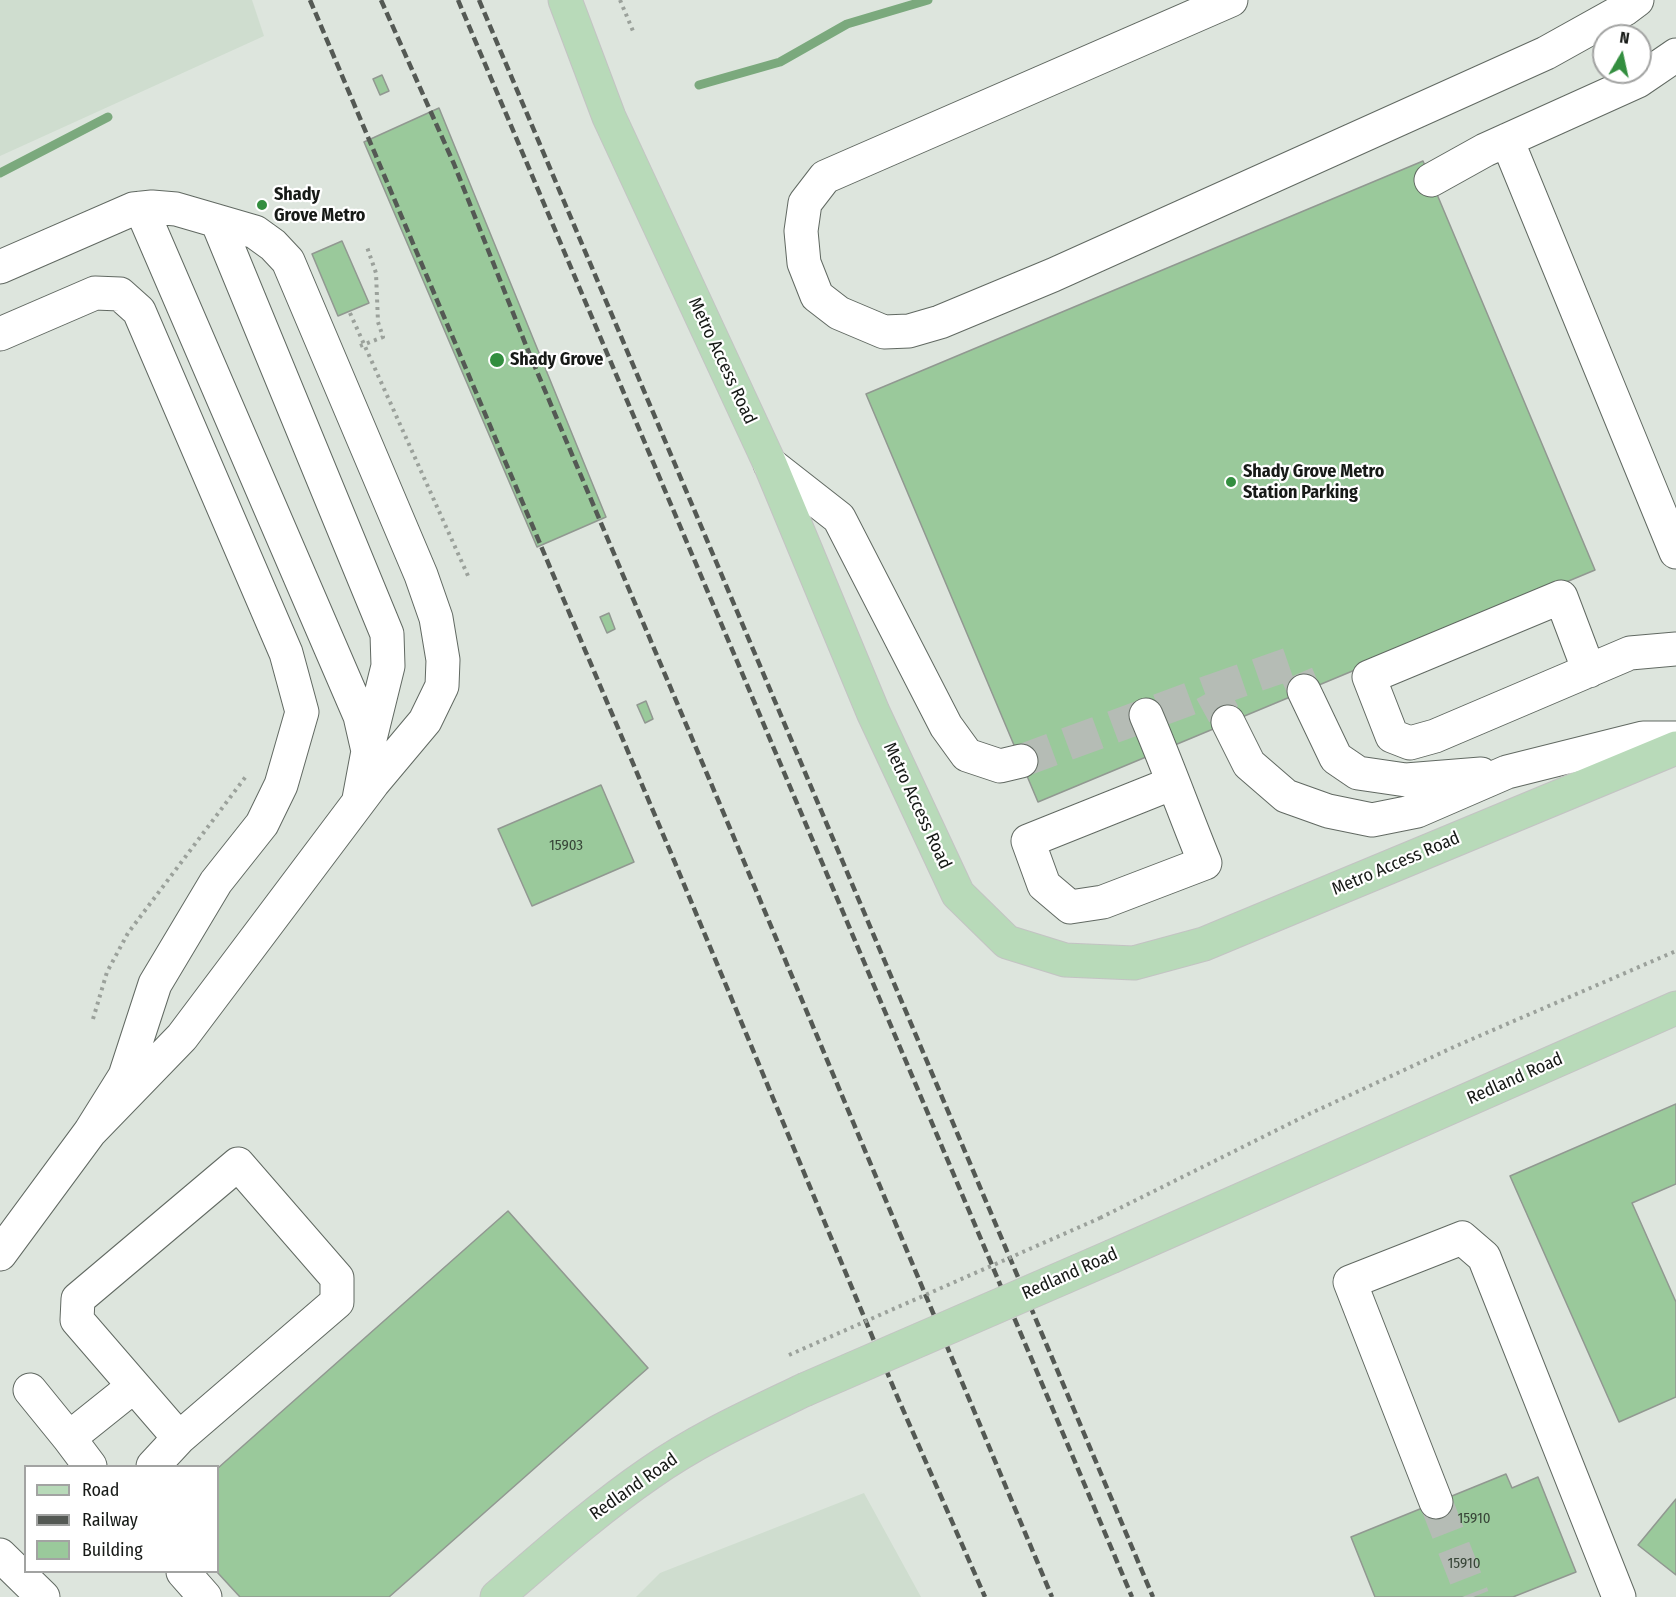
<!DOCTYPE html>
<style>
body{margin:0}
#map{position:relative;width:1676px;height:1597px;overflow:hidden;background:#dde5dd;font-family:"Fira Sans Condensed",sans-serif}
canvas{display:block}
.legend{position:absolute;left:24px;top:1465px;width:195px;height:108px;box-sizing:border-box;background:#fff;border:2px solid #a2a3a2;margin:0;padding:8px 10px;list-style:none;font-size:18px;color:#171a17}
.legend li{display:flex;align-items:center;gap:12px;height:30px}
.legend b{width:30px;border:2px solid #a2a3a2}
.north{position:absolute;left:1592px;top:24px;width:60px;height:60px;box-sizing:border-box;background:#fff;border:2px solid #a2a3a2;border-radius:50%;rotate:9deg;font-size:16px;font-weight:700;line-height:24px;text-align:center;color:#171a17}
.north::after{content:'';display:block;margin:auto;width:21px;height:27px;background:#338e3f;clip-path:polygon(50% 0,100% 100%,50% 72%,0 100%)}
</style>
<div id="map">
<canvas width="1676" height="1597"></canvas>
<ul class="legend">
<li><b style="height:8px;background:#b8dab9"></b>Road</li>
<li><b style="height:8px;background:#545954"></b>Railway</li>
<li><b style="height:16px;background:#9ac99b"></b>Building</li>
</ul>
<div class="north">N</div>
</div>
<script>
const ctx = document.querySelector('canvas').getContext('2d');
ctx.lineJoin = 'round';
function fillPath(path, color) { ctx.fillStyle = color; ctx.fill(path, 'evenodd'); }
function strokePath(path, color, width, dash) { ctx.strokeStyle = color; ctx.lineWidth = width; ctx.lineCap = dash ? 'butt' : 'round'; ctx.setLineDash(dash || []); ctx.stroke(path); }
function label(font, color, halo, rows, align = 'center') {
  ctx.font = font + ' "Fira Sans Condensed",sans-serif'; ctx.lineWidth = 4.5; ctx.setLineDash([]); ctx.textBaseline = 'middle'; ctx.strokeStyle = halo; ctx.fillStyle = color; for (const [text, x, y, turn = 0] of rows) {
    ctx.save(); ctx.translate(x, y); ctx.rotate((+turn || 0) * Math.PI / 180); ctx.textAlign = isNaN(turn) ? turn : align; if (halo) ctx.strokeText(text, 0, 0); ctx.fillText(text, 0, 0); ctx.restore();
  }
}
fillPath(new Path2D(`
 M0,0H252L264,36L0,156Z
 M864,1493L921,1597H636L660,1573Z`), '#cfddcf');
strokePath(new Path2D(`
 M699,85L780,62L847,24L928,0
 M0,173L108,117`), '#7ba97d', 9);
const building = new Path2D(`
 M382,75L389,91L380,95L373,79Z
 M439,108L606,517L537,547L364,142Z
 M1423,161L1595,570L1038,802L866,394Z
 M342,241L369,303L338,316L312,254Z
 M609,613L615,629L607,633L600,617Z
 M646,701L653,719L645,723L637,705Z
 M601,785L634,862L532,906L498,829Z
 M1676,1104V1184L1632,1203L1676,1302V1397L1619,1422L1510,1176Z
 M508,1211L648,1368L389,1597H240L217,1572L218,1468Z
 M1506,1474L1512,1488L1538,1477L1576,1572L1513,1597H1375L1351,1537Z
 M1676,1499V1575L1638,1545Z`);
fillPath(building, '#9ac99b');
strokePath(building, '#919891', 1.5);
strokePath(new Path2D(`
 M1211,691L1292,663L1304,691
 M1021,761L1211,691L1228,722
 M1436,1502L1473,1597`), '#b5bcb5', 33, [33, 16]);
const minor = new Path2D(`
 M1231,0L825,177L805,203L801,231L804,263L817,296L839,313L884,332L909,331L940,322L1053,275L1546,53L1625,9L1637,0
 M1507,140L1676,552
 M1431,180L1485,150L1638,81L1676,55
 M141,208L360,716L368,751L359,799
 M217,221L387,634L388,666L368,747
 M0,267L133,209L152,207L176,209L255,232L273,245L288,261L421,575L436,618L443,660L442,686L425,721L373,783L182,1037L90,1132
 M0,334L95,293L120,294L139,311L286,653L302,712L281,785L262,824L216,882L155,984L125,1076L90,1132L0,1254
 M770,464L839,518L946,726L967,755L1000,766L1021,761
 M1589,671L1561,597L1369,677L1392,736L1410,743L1435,736L1630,653L1676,649
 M1304,691L1336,758L1358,773L1406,780L1481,774
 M1146,715C1167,764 1185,814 1205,863L1103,902L1070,907L1044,885L1028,841L1173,783
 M1228,722L1249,764L1286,796L1328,811L1372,820L1417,811L1507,772L1643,738H1676
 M30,1390L69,1438L134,1386
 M69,1438L90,1466
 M153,1466L179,1438L337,1302V1278L238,1164L78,1299L77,1320L179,1438
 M1436,1502L1350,1282L1462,1238L1484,1257L1619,1597
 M0,1555L43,1597
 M183,1572L205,1597`);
const major = new Path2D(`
 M565,0L609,117L770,464L873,712L958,894L1007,942L1065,960L1134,963L1204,944L1676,748
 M1113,1256L1676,1008
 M497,1597C547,1554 596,1510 650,1473C698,1439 752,1415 804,1390`);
strokePath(minor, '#616962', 35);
strokePath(major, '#c3c3c3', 35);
strokePath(new Path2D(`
 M620,0L633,31
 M350,313L469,578
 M360,346L383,337L378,322L376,273L367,247
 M93,1019L107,972L128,933L247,775
 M1100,1218L1309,1114L1456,1046L1676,951`), '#9ba19b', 4, [3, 4.5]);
strokePath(minor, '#fff', 33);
strokePath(major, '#b8dab9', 33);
strokePath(new Path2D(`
 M310,0L673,858L897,1396L985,1597
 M381,0L454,164L527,348L732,833L1052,1597
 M458,0L1132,1597
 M479,0L1153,1597`), '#545954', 4.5, [9, 4.5]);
const majorBridge = new Path2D(`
 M804,1390L1113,1256`);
strokePath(majorBridge, '#c3c3c3', 35, []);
strokePath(new Path2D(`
 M789,1355L1100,1218`), '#9ba19b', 4, [3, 4.5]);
strokePath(majorBridge, '#b8dab9', 33);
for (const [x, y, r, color] of [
 [262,205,6,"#338e3f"],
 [497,360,8,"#338e3f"],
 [1231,482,6,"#338e3f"]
]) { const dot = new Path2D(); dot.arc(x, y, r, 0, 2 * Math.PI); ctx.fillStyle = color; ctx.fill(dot); strokePath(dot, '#fff', 2); }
label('15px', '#384638', null, [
 ["15903",566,846],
 ["15910",1474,1519],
 ["15910",1464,1564]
]);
label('bold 18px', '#171a17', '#fff', [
 ["Shady",274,195],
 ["Grove Metro",274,216],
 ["Shady Grove",510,360],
 ["Shady Grove Metro",1243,472],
 ["Station Parking",1243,493]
], 'left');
label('18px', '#171a17', '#fff', [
 ["Metro Access Road",722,361,65],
 ["Metro Access Road",917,806,65],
 ["Metro Access Road",1396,864,-23],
 ["Redland Road",1515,1079,-24],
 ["Redland Road",1070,1274,-24],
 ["Redland Road",634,1487,-35]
]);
</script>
